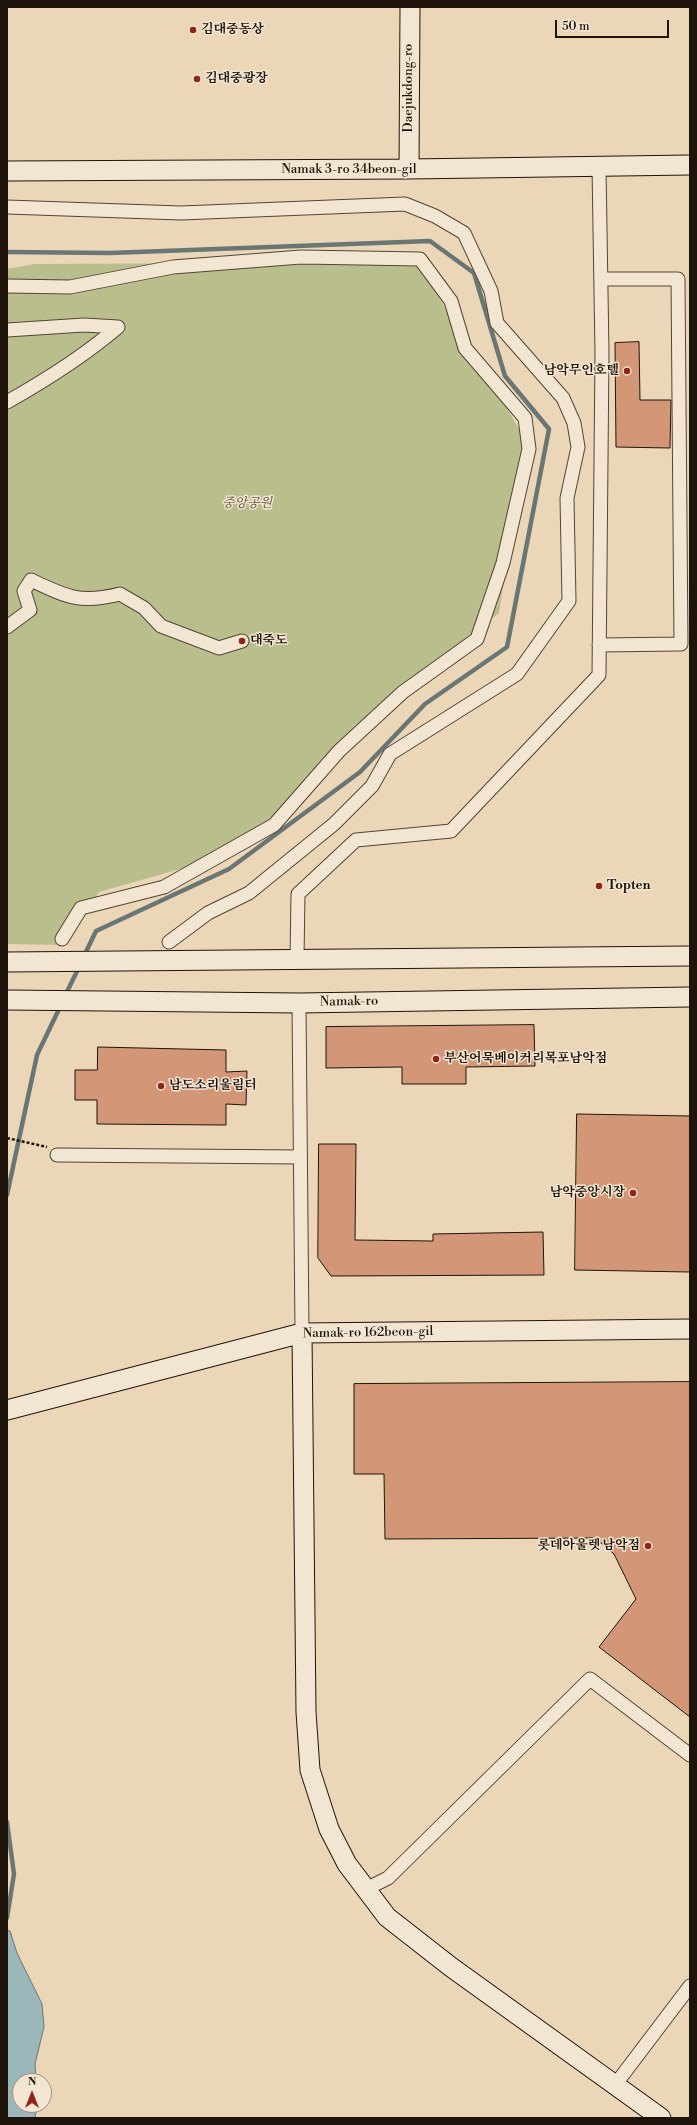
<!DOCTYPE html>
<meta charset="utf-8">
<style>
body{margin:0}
#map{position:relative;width:697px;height:2125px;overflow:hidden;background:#ebd7b8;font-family:"Libre Bodoni",serif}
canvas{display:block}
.frame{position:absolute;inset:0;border:8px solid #1f140c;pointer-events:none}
.north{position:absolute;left:12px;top:2073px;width:40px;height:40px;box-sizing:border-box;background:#f2e5d1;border:1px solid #9e9182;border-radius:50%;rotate:0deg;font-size:11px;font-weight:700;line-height:16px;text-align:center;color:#1f140c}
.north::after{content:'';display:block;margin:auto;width:14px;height:18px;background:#8f2418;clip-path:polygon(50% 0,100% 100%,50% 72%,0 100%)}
.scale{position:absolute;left:555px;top:20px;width:114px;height:18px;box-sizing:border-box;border:2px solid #1f140c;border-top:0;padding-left:5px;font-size:12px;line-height:14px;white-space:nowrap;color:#1f140c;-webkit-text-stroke:3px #f2e5d1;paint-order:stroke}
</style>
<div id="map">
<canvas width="697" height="2125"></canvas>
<div class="frame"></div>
<div class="north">N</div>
<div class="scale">50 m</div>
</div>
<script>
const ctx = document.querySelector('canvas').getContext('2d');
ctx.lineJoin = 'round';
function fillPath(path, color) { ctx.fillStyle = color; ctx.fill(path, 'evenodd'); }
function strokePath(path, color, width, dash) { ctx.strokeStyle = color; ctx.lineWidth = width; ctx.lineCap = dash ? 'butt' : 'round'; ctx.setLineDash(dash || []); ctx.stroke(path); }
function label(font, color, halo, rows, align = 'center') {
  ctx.font = font + ' "Libre Bodoni","Noto Serif KR",serif'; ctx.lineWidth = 3; ctx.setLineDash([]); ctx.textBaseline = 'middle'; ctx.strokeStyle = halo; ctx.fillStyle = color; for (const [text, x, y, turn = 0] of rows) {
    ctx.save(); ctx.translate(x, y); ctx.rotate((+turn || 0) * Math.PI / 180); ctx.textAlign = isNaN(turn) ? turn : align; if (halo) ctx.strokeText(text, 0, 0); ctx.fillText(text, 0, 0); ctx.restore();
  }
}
fillPath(new Path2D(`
 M417,262L526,440L499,613L357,724L240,852L99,892L64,945L7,944V269L35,264Z`), '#babe8d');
const water = new Path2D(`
 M7,1930L10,1931L17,1953L42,2004L44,2027L35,2064L36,2081H20V2105H37L35,2118H7Z`);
fillPath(water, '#9cb7b9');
strokePath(water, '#6a7674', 1);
strokePath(new Path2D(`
 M7,252L110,253L430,241L474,273L505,376L549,429L507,647L425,704L360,772L229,869L96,931L84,956
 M65,996L79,967
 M7,1195L37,1055L61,1005
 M7,1822L14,1874L7,1918`), '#6a7674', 4.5);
const building = new Path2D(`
 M639,342L640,400H671L670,448L616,447L615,343Z
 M534,1025L535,1066L466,1067V1084H402V1067L326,1068V1027Z
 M98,1047L226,1050V1072L247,1071L246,1105L226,1104V1125L97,1124V1100H75V1070H97Z
 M577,1114L690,1116V1272L575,1270Z
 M319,1144H356L355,1240L433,1241V1234L543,1232L544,1275L331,1276L318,1258Z
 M690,1382V1717L599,1647L636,1599L614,1554L595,1538L385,1539L384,1474H354V1384Z`);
fillPath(building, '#d39777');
strokePath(building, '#1f140c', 1);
const street = new Path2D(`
 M7,207L181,213L405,204L435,216L464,233L491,291L497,323L563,398L574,423L578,447L567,498L569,601L517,674L390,754L372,786L334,824L249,893L208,913L169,942
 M7,286L70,287L173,267L301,257L420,259L451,301L465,348L525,418L529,449L503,563L477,639L403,692L339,751L274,825L164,887L81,908L62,939
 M7,330L84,325L118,327C84,356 46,380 7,402
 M7,627L30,610L24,591L31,580C67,597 80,604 120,594L144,608L161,626L219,648L242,641
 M599,645L681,644L678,279H601
 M297,958L298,894L356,840L451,831L599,675L602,353L599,167
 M299,1003L302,1333
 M57,1155L300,1157
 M366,1889L388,1878L590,1679L690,1755
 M615,2085L690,1986`);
const secondary = new Path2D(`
 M409,169L410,7
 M7,171L409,169L690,165
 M7,962L690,956
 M7,1000L299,1003L690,997
 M302,1333L306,1712L310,1770L329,1829L347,1864L387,1917L451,1967L661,2118
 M7,1410L302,1333L690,1329`);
strokePath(street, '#524537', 15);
strokePath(secondary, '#1f140c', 21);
strokePath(new Path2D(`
 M7,1138L47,1147`), '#1f140c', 2.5, [3, 2]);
strokePath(street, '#f2e5d1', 13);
strokePath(secondary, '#f2e5d1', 19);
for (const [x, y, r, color] of [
 [193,30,4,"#8f2418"],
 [197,79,4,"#8f2418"],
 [627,371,4,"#8f2418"],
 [242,641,4,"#8f2418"],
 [599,886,4,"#8f2418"],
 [436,1059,4,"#8f2418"],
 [161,1086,4,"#8f2418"],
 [633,1193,4,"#8f2418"],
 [648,1546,4,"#8f2418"]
]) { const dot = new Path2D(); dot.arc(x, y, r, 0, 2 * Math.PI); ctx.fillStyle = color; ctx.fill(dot); strokePath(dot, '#f2e5d1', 1.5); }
label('bold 13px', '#1f140c', '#f2e5d1', [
 ["김대중동상",201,30],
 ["김대중광장",205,79],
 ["남악무인호텔",619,371,"right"],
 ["대죽도",250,641],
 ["Topten",607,886],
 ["부산어묵베이커리목포남악점",444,1059],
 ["남도소리울림터",169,1086],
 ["남악중앙시장",625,1193,"right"],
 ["롯데아울렛 남악점",640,1546,"right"]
], 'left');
label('13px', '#1f140c', '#f2e5d1', [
 ["Daejukdong-ro",409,88,-90],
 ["Namak 3-ro 34beon-gil",349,170],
 ["Namak-ro",349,1002,-1],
 ["Namak-ro 162beon-gil",368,1333,-1]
]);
label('italic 13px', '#555039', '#f2e5d1', [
 ["중앙공원",247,504]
]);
</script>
